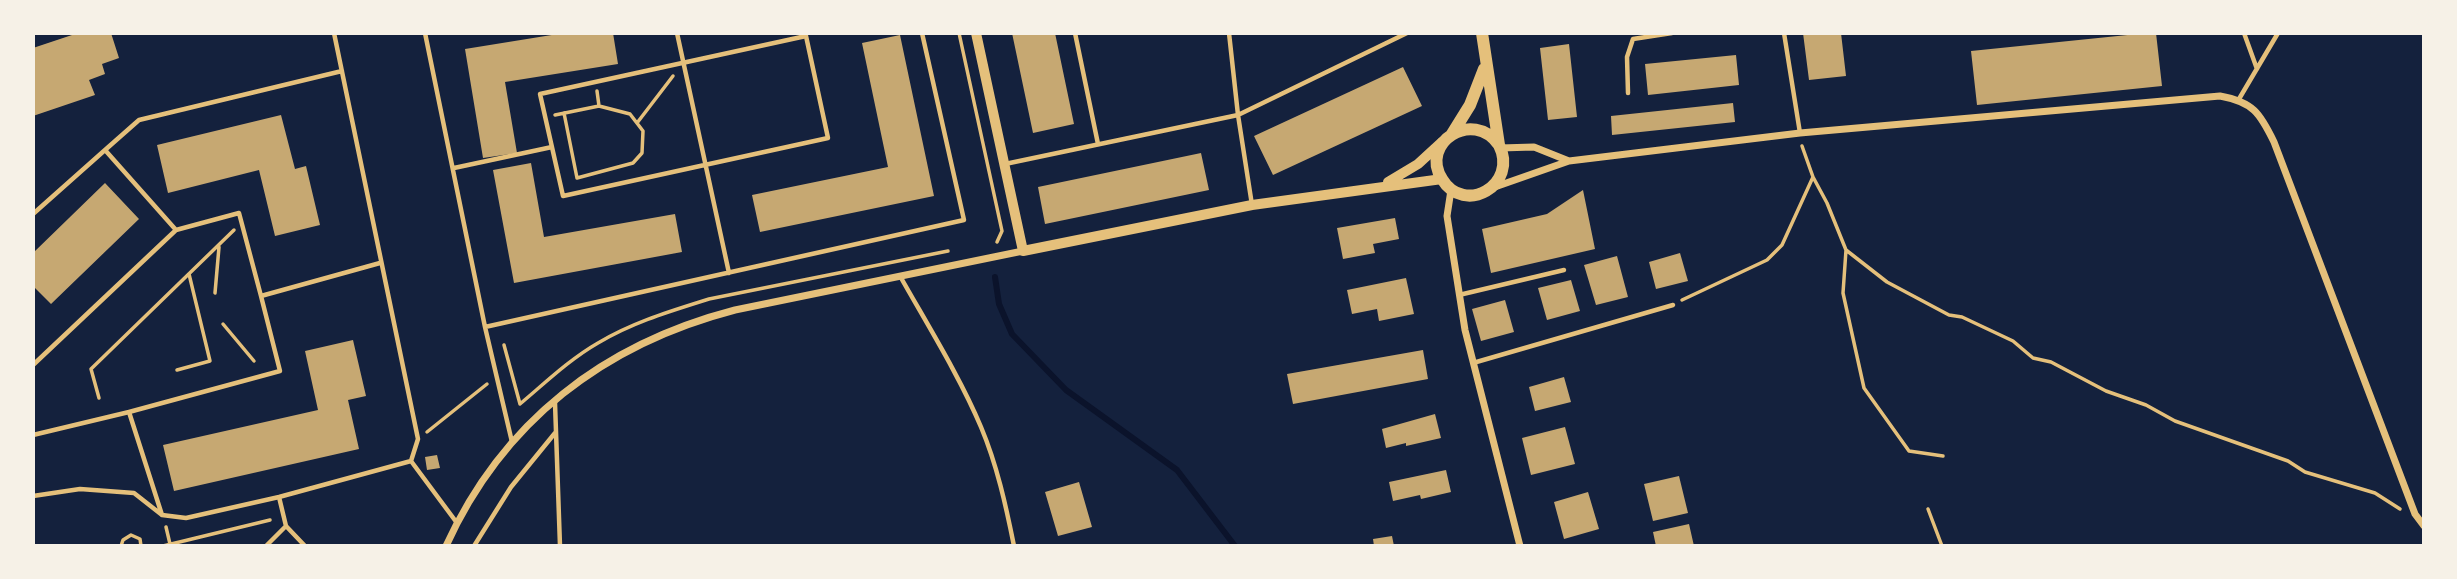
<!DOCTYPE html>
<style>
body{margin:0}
#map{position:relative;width:2457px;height:579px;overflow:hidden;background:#14213d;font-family:"DejaVu Sans",sans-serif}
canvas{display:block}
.frame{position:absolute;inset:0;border:35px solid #f6f1e7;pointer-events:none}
</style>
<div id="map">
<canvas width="2457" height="579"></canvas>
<div class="frame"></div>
</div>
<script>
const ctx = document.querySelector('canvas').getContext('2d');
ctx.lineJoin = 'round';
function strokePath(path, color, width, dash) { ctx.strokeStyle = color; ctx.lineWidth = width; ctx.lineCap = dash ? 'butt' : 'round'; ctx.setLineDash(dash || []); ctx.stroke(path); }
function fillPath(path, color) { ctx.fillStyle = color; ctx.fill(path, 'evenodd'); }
strokePath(new Path2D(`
 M995,277L999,304L1012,334L1066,390L1177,470L1235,546`), '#0b132b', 6);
fillPath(new Path2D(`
 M78,33H111L119,58L102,64L105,74L89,80L95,95L33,116V48Z
 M564,33H613L618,64L505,82L517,153L483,158L465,49Z
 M1012,33H1055L1074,124L1033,133Z
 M1803,33H1841L1846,76L1809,80Z
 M2147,33H2156L2162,86L1977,105L1971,51Z
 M900,35L934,196L760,232L752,195L888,167L862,43Z
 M1569,44L1577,117L1548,120L1540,48Z
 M1736,55L1739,85L1648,95L1645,64Z
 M1403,67L1422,106L1273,175L1254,136Z
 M1733,103L1735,122L1612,135L1611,116Z
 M281,115L295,169L306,166L320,225L275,236L259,170L168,193L157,145Z
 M1201,153L1209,190L1045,224L1038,187Z
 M531,163L544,237L675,214L682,252L514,283L493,170Z
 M105,183L139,219L51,304L33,286V253Z
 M1583,190L1595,249L1491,273L1482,229L1547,214Z
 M1395,218L1399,239L1373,244L1375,253L1343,259L1337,228Z
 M1680,253L1688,281L1656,289L1649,262Z
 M1617,256L1628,297L1596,305L1584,265Z
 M1406,278L1414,314L1379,321L1377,309L1352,314L1347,290Z
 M1571,280L1580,311L1547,320L1538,288Z
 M1505,300L1514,332L1481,341L1472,309Z
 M353,340L366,396L348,400L359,449L174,491L163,445L318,410L305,351Z
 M1423,350L1428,379L1293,404L1287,374Z
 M1564,377L1571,402L1535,411L1529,387Z
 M1435,414L1441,438L1406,446V443L1386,448L1382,429Z
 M1565,427L1575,464L1531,475L1522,438Z
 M437,455L440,468L427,470L425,457Z
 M1446,470L1451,492L1421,499L1420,495L1393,501L1389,482Z
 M1679,476L1688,513L1653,521L1644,484Z
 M1079,482L1092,527L1058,536L1045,492Z
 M1588,492L1599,529L1564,539L1554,502Z
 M1689,524L1694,546H1656L1653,532Z
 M1392,536L1394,546H1374L1373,539Z`), '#c6a872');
strokePath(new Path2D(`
 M959,33L1002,231L997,242
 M597,91L599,106
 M555,115L599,106L630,114L643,131L642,153L633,163L577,178L564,113
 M637,123L673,76
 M1802,146L1813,177L1827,203L1846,250L1887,282L1949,315L1962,317L2013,341L2033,358L2051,362L2106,391L2146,405L2175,421L2288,461L2305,472L2375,493L2400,509
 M1846,250L1843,293L1864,388L1909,451L1943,456
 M215,293L219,247
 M1682,300L1767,260L1782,245L1813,177
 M223,324L254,361
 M504,345L520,404C545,383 570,359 598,343C633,322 671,311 709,299L948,251
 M177,370L210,361L189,274
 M99,398L91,369L234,230
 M427,432L487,384
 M1928,509L1942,546
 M166,527L170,544
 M121,546L123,540L131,535L140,539L141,546
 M163,546L270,520`), '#e5c07b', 3.5);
strokePath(new Path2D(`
 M334,33L418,439L411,461L457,523
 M425,33L485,327L512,442
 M677,33L729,273
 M805,33L806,36L828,138L563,196L540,94L806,36
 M1075,33L1098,144
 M1229,33L1238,115L1252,205
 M1784,33L1800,133
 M2244,33L2257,69
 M1628,93L1627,57L1633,39L1672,33
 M2239,99L2278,33
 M105,150L139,120L342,71
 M1005,164L1238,115L1407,33
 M454,168L552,147
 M33,214L105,150L176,230L33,365
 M176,230L239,213L261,296
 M900,276C927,324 960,377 981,427C997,465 1006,506 1014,546
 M1459,295L1564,270
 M485,327L964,220L922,33
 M1473,363L1673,305
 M555,403L560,546
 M129,412L162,515
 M33,435L129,412L280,371L261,296L380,263
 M33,496L80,489L134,493L162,515L186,518L279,497L411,461
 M279,497L286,526
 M266,546L286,526L305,546
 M474,546L511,487L555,433`), '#e5c07b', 4.5);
strokePath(new Path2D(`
 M1500,148L1534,147L1569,161
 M1492,188L1569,161L1800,133L2220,96C2253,102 2260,113 2274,142L2415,514L2424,526
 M1451,190L1447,216L1465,330L1520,546
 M446,546C503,421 604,344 735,310L1023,251`), '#e5c07b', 7);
strokePath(new Path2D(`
 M976,33L1023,251L1252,205L1442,179
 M1388,182L1418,164L1442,142`), '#e5c07b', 10);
strokePath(new Path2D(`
 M1482,33L1499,145C1519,185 1464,216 1442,179C1419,143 1473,108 1499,145
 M1452,134L1470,105L1484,69`), '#e5c07b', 12);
</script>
